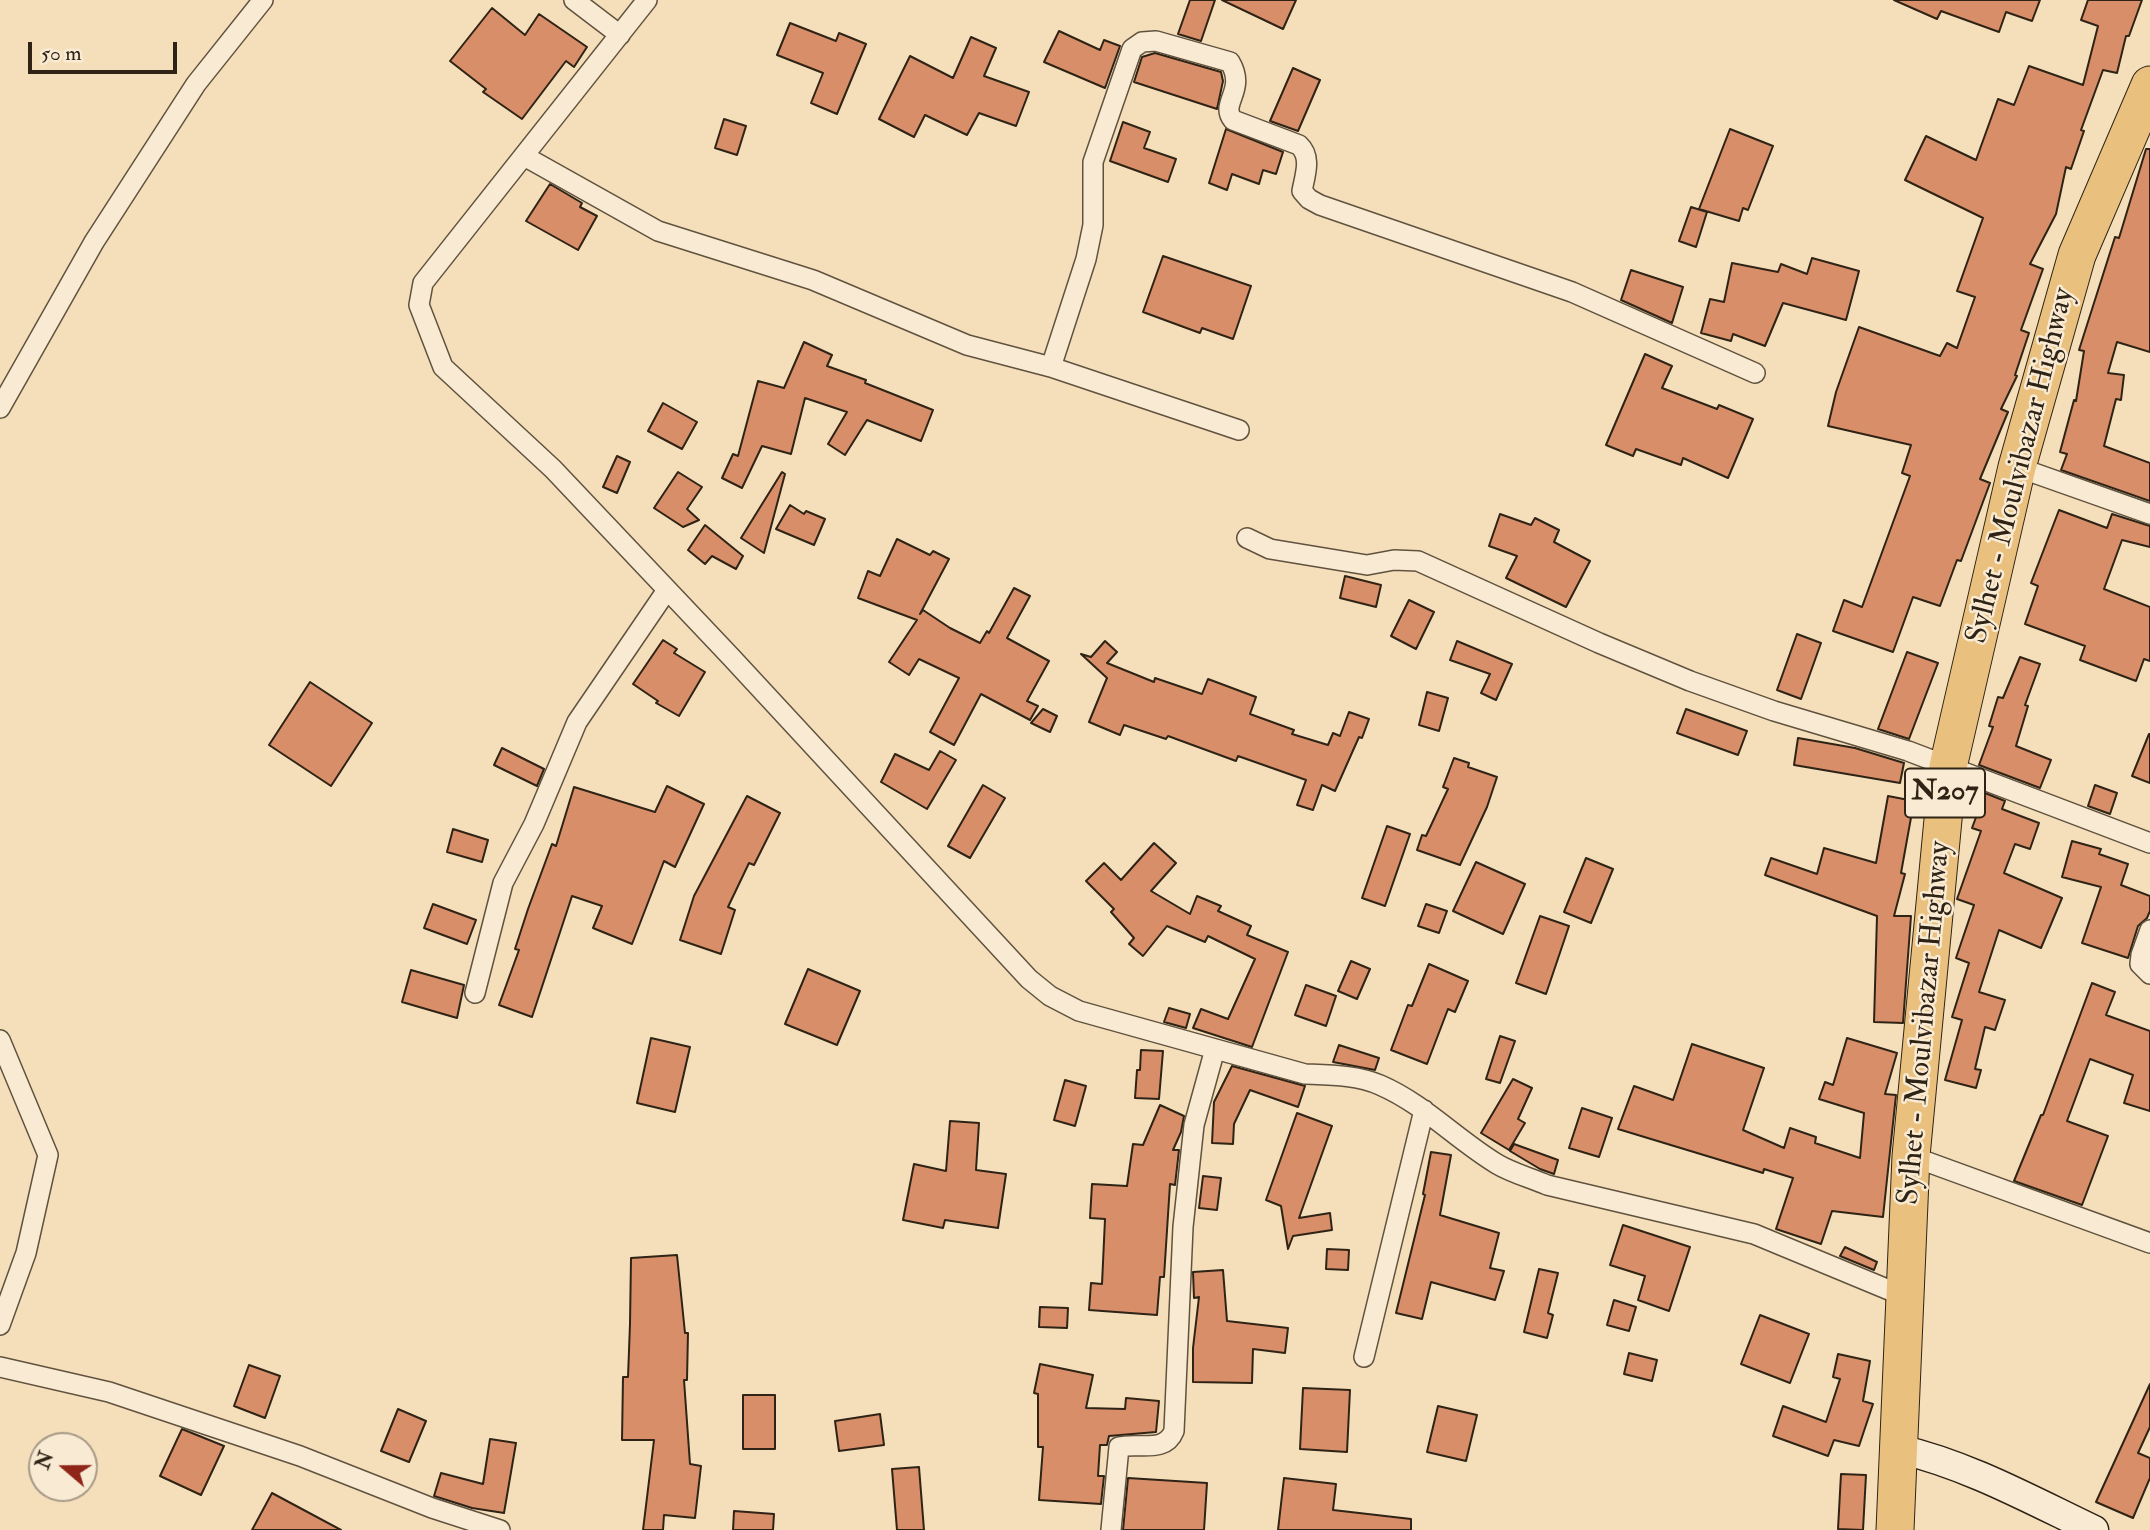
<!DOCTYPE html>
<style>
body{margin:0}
#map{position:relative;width:2150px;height:1530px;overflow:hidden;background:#f5dfbb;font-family:"IM FELL Double Pica",serif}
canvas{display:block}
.north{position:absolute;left:28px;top:1432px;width:70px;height:70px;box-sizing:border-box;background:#f8ead3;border:2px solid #a79a87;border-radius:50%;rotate:290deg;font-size:19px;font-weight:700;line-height:28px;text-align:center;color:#2e2315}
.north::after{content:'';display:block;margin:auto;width:24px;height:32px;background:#8f2418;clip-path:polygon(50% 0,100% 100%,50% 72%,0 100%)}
.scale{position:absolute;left:28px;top:42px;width:149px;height:32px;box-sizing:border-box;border:4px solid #2e2315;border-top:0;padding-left:9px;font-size:21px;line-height:24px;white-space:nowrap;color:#2e2315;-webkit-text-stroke:5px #f8ead3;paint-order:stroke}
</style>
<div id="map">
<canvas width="2150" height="1530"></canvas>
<div class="north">N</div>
<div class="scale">50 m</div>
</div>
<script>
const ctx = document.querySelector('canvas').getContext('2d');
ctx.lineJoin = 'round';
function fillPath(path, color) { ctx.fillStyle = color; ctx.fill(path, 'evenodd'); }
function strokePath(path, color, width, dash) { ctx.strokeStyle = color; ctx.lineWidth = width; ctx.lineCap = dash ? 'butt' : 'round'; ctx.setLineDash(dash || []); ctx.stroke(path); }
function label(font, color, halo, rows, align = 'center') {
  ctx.font = font + ' "IM FELL Double Pica",serif'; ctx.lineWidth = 5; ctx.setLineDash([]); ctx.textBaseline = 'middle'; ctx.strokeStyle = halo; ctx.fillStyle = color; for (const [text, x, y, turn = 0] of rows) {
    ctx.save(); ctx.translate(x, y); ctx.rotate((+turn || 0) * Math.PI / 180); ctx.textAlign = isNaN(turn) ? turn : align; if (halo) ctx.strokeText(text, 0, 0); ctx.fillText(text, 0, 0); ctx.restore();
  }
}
const building = new Path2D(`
 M1190,0H1215L1201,41L1178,34Z
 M1222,0H1296L1283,29Z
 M1894,0H2040L2032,21L2006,12L1999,32L1941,11L1937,19Z
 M2088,0H2142L2129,36H2126L2117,73L2103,70L2081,130L2084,131L2071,169L2066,167L2056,214L2030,264L2043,269L2021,330L2029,333L2015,375L2017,376L2001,409L2008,412L1980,479L1990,483L1961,561L1957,560L1940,606L1913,597L1893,652L1833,631L1844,600L1862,607L1910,476L1902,473L1911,445L1828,426L1836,392L1859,327L1940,356L1947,343L1957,348L1975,297L1957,291L1983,218L1905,180L1926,136L1976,160L1998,99L2014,105L2029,66L2083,85L2098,26L2081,20Z
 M492,8L525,35L539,14L587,47L574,67L566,61L522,119L483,92L486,89L450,61Z
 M790,23L836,41L839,33L866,44L837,114L811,103L823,73L777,55Z
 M1059,31L1100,50L1104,40L1120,46L1105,88L1044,62Z
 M971,37L996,48L984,76L1029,92L1016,126L979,113L967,135L925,115L914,137L879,119L910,56L953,78Z
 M1155,53L1221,72L1223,81L1217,109L1134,82L1142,57Z
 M1293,68L1320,80L1298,131L1270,121Z
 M724,119L746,126L737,155L715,148Z
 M1123,122L1150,132L1144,148L1176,159L1168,182L1110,161Z
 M1226,129L1283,152L1276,174L1263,170L1259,184L1232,174L1227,190L1209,183Z
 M1730,129L1773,146L1748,210L1743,208L1739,221L1699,209Z
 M2146,149H2150V352L2117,342L2108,373L2124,375L2121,400L2116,399L2104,446L2150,463V501L2061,470L2067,454L2060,452L2074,400L2076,401L2084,351L2079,350L2115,237L2119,238Z
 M550,184L582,203L580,207L597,216L578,250L526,221Z
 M1691,207L1707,212L1696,247L1679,241Z
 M1163,256L1251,286L1233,339L1202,328L1200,333L1143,312Z
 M1812,258L1859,271L1846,320L1783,303L1765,346L1733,334L1731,341L1701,333L1710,299L1724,302L1732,263L1778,272L1781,264L1807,274Z
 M1631,270L1683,287L1672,323L1621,300Z
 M804,342L832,355L827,366L866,380L865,383L933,410L921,441L867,420L845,455L828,444L847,412L805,398L791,454L762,446L742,488L722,478L733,454L738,456L758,381L784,388Z
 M1645,354L1672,366L1662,388L1717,409L1719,405L1753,419L1728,478L1683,458L1681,465L1636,449L1633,456L1606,445Z
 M663,403L697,422L682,449L648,431Z
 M617,456L630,462L617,493L603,487Z
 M678,472L702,487L687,509L699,520L683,527L654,508Z
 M782,472L785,474L764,553L741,538Z
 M790,505L804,514L806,511L825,519L814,545L776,529Z
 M2059,510L2107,528L2112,514L2150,526V547L2122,540L2104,589L2150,607V661L2144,659L2136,681L2080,660L2085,646L2025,624L2038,586L2031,583Z
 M1500,514L1531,525L1535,518L1559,530L1554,542L1590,561L1566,607L1506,578L1517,556L1489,546Z
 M705,525L743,556L736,569L712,556L705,564L688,550Z
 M897,539L930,555L933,551L949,559L920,614L923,610L950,628L980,643L987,631L989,633L1014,588L1030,596L1007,638L1049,661L1027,701L1038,706L1030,720L981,694L954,745L930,732L959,678L919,659L909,675L889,662L917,620L858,598L868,571L880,576Z
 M1345,576L1381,585L1376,607L1340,598Z
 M1409,600L1434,612L1416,649L1391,636Z
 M1797,634L1821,643L1801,699L1777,690Z
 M663,640L677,649L674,653L705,672L679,716L656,703L658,701L633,684Z
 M1105,641L1117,652L1107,663L1154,682L1155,678L1202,694L1208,679L1256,697L1250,714L1294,730L1292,734L1328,745L1333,733L1340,736L1349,712L1369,719L1362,738L1359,737L1335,791L1322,785L1313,810L1297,805L1306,780L1238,756L1236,761L1168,736L1166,739L1124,725L1120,735L1089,722L1107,678L1081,654L1091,657Z
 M1457,641L1512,664L1496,700L1481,693L1490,674L1450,660Z
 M1907,652L1938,663L1909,739L1878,729Z
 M2020,657L2040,664L2025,705L2028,706L2016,746L2051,760L2040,788L1979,765L1993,727L1989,726L1998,697L2003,698Z
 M310,682L372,723L331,786L269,745Z
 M1427,692L1448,698L1439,731L1419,725Z
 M1043,709L1057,716L1050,732L1031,723Z
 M1686,709L1747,731L1738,755L1677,733Z
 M2149,734H2150V783L2132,776Z
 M1798,738L1855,748L1904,763L1900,783L1794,765Z
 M502,748L544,769L537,786L494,765Z
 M940,751L956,760L927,809L881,782L895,754L929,770Z
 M1454,758L1469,763L1468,767L1497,777L1487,807L1460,865L1417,850L1422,835L1426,836L1448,789L1443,787Z
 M983,785L1005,798L970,858L948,846Z
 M2095,785L2117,793L2110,814L2088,806Z
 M667,786L704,804L675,867L664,861L632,944L593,928L602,906L572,896L532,1017L499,1005L519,950L515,949L528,909L552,844L556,846L574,787L655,812Z
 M1985,793L2005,801L2002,809L2039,823L2030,849L2015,844L2004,873L2062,898L2041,948L1999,930L1979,992L2005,1000L1995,1030L1985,1027L1975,1069L1981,1070L1976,1088L1945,1080L1962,1020L1952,1017L1969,963L1956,958L1974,905L1957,899L1981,831L1972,828Z
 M747,796L780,813L754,865L749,863L728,907L735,910L721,954L680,940L694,896Z
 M1888,796L1914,801L1901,873L1905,874L1894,916H1911L1903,1023L1874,1022L1877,916L1765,875L1771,858L1817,874L1824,848L1876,863Z
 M1387,826L1410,834L1385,906L1362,898Z
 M453,829L488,840L482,862L447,852Z
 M2072,841L2101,849L2099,854L2128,864L2121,885L2150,896V911L2147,918L2138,926L2128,958L2082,943L2101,887L2062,877Z
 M1154,843L1176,863L1151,891L1190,914L1197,896L1221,906L1218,911L1251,926L1247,935L1288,952L1252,1047L1193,1028L1201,1009L1228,1019L1255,959L1208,936L1205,942L1167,926L1143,956L1129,944L1134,938L1111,912L1114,909L1086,881L1104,863L1121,880Z
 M1586,858L1613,869L1591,923L1564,912Z
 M1476,862L1525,884L1503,934L1453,911Z
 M433,904L476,920L467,944L424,928Z
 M1426,904L1447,911L1439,933L1418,926Z
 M1540,916L1569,926L1546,994L1516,983Z
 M1351,961L1370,969L1357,999L1338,991Z
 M1429,964L1468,981L1455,1012L1448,1009L1427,1064L1391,1050L1408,1005L1412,1006Z
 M808,969L860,991L837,1045L785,1024Z
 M411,970L464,985L457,1018L402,1002Z
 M2092,983L2115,992L2106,1015L2150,1031V1111L2124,1103L2133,1075L2090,1059L2067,1121L2108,1136L2082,1205L2014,1181L2041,1115H2043Z
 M1306,985L1336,996L1326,1026L1295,1015Z
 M1169,1008L1190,1014L1186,1028L1164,1022Z
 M1500,1036L1515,1041L1500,1083L1486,1079Z
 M651,1038L690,1047L675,1112L637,1103Z
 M1847,1038L1897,1053L1885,1094L1896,1095L1883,1217L1832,1211L1821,1244L1776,1229L1793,1178L1764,1169L1763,1173L1618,1129L1634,1086L1673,1100L1692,1044L1764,1068L1743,1130L1784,1148L1790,1128L1816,1137L1815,1143L1860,1158L1864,1113L1819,1099L1825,1082L1833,1085Z
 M1339,1045L1379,1058L1375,1070L1333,1062Z
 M1141,1050L1163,1051L1159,1099L1135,1098L1137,1070H1140Z
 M1232,1066L1305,1086L1298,1107L1250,1090L1234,1124L1233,1144L1212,1143L1214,1102Z
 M1513,1079L1532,1088L1518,1119L1525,1123L1509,1150L1481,1133Z
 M1065,1080L1086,1086L1075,1126L1054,1120Z
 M1160,1105L1184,1116L1181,1132L1173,1150H1179L1175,1185L1170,1184L1164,1277H1160L1157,1315L1089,1310L1091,1283L1102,1284L1105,1219L1090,1218L1092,1184L1127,1186L1133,1144L1143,1145Z
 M1582,1108L1612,1118L1599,1157L1569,1148Z
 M1297,1113L1332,1126L1299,1218L1330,1213L1332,1230L1293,1236L1288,1249L1281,1206L1266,1200Z
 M950,1121L979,1123L976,1170L1006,1174L998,1228L945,1220L943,1228L903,1220L914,1164L946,1171Z
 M1514,1144L1558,1160L1554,1174L1540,1169L1510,1151Z
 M1431,1152L1451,1155L1440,1215L1499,1233L1490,1268L1504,1271L1495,1300L1431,1282L1422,1319L1396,1313L1425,1195L1423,1194Z
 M1203,1176L1221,1178L1217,1210L1199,1208Z
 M1623,1225L1690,1247L1669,1311L1638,1300L1645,1276L1610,1265Z
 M1845,1247L1877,1262L1874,1270L1840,1256Z
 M1327,1249L1349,1250L1348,1270L1326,1269Z
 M677,1255L685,1333H688L687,1380H684L690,1464L701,1466L695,1518L664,1515L663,1530H643L654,1440H622L623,1377H628L630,1324L631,1258Z
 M1539,1269L1558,1273L1548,1313L1553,1315L1547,1338L1524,1332Z
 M1223,1270L1227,1321L1288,1328L1285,1353L1253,1349L1252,1383L1193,1382V1348L1199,1297L1194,1298L1193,1272Z
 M1614,1300L1636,1307L1629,1331L1607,1325Z
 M1040,1307L1068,1308L1067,1328L1039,1327Z
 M1760,1315L1809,1334L1790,1383L1741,1364Z
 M1629,1353L1657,1360L1652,1381L1624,1374Z
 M1838,1354L1870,1361L1863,1401L1873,1404L1859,1446L1834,1440L1828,1456L1773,1436L1783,1406L1826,1422L1840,1379L1833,1377Z
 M1040,1364L1093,1375L1086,1408L1125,1409L1126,1398L1159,1401L1156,1432L1109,1436L1107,1445H1100L1098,1476H1104L1101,1504L1039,1500L1043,1447H1038V1394L1034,1393Z
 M249,1365L280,1376L265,1418L234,1406Z
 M2150,1384V1427L2138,1453L2150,1458V1478L2133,1518L2096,1502Z
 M1303,1388L1350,1390L1347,1452L1300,1449Z
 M743,1395H775V1449H743Z
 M1438,1406L1477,1415L1466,1461L1427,1452Z
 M398,1409L426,1421L409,1462L381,1451Z
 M880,1414L884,1445L839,1451L835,1421Z
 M182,1429L224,1446L201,1495L160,1476Z
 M490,1439L516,1443L504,1513L472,1508L434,1496L441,1473L483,1484Z
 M919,1467L924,1530H897L892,1469Z
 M1841,1474L1866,1475L1863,1530L1838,1529Z
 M1128,1478L1207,1483L1204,1530H1123Z
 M1284,1478L1336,1484L1333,1510L1411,1519V1530H1278Z
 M272,1493L341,1530H252Z
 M734,1511L774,1514L773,1530H733Z`);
fillPath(building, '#d78e69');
strokePath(building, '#2e2315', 2);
const street = new Path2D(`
 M574,0L620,35
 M647,0L423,283L419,305L443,367L553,469L731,657L1029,979L1050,996L1079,1011L1305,1074C1330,1075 1358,1075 1380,1085C1424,1104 1457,1140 1497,1164C1512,1173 1531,1178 1547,1185L1754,1234L1906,1297
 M524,156L658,231L813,280L967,345L1051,367L1239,430
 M1051,367L1086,259L1093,225V162L1132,49L1142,42L1156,41L1230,62C1247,91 1219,103 1233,120L1299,145C1312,157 1305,175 1302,191L1309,199L1320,205L1572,292L1755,373
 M0,408L94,242L196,84L263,0
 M2017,467L2150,514
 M1247,538L1270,549L1367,565L1394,560L1418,561L1599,643L1690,681L1774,711L1908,751L2150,843
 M2150,930L2141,955L2140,964L2150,974
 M475,993L503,883L534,824L577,722L667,590
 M0,1040L48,1155L26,1253L0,1325
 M1911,1156L2150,1243
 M1364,1357L1424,1110
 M0,1367L109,1392L300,1456L432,1508L500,1530
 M1111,1530L1119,1447C1138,1442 1165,1454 1174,1431L1183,1227L1194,1125L1215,1049`);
const secondary = new Path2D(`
 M1899,1449C1968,1465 2031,1500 2094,1530`);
const highway = new Path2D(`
 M1895,1530L1911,1156L1948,767L2017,467L2077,255L2150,85`);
strokePath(street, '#60523e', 22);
strokePath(secondary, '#2e2315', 31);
strokePath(highway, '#2e2315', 39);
strokePath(street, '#f8ead3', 19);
strokePath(secondary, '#f8ead3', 28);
strokePath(highway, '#eac07e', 37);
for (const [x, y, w] of [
 [1945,793,80]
]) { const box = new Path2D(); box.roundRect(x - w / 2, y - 24.5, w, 49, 5); ctx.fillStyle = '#f8ead3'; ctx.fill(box); strokePath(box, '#2e2315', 2); }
label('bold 28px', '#2e2315', null, [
 ["N207",1945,793]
]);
label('30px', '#2e2315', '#f8ead3', [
 ["Sylhet - Moulvibazar Highway",2022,466,-76],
 ["Sylhet - Moulvibazar Highway",1926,1023,-85]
]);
</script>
